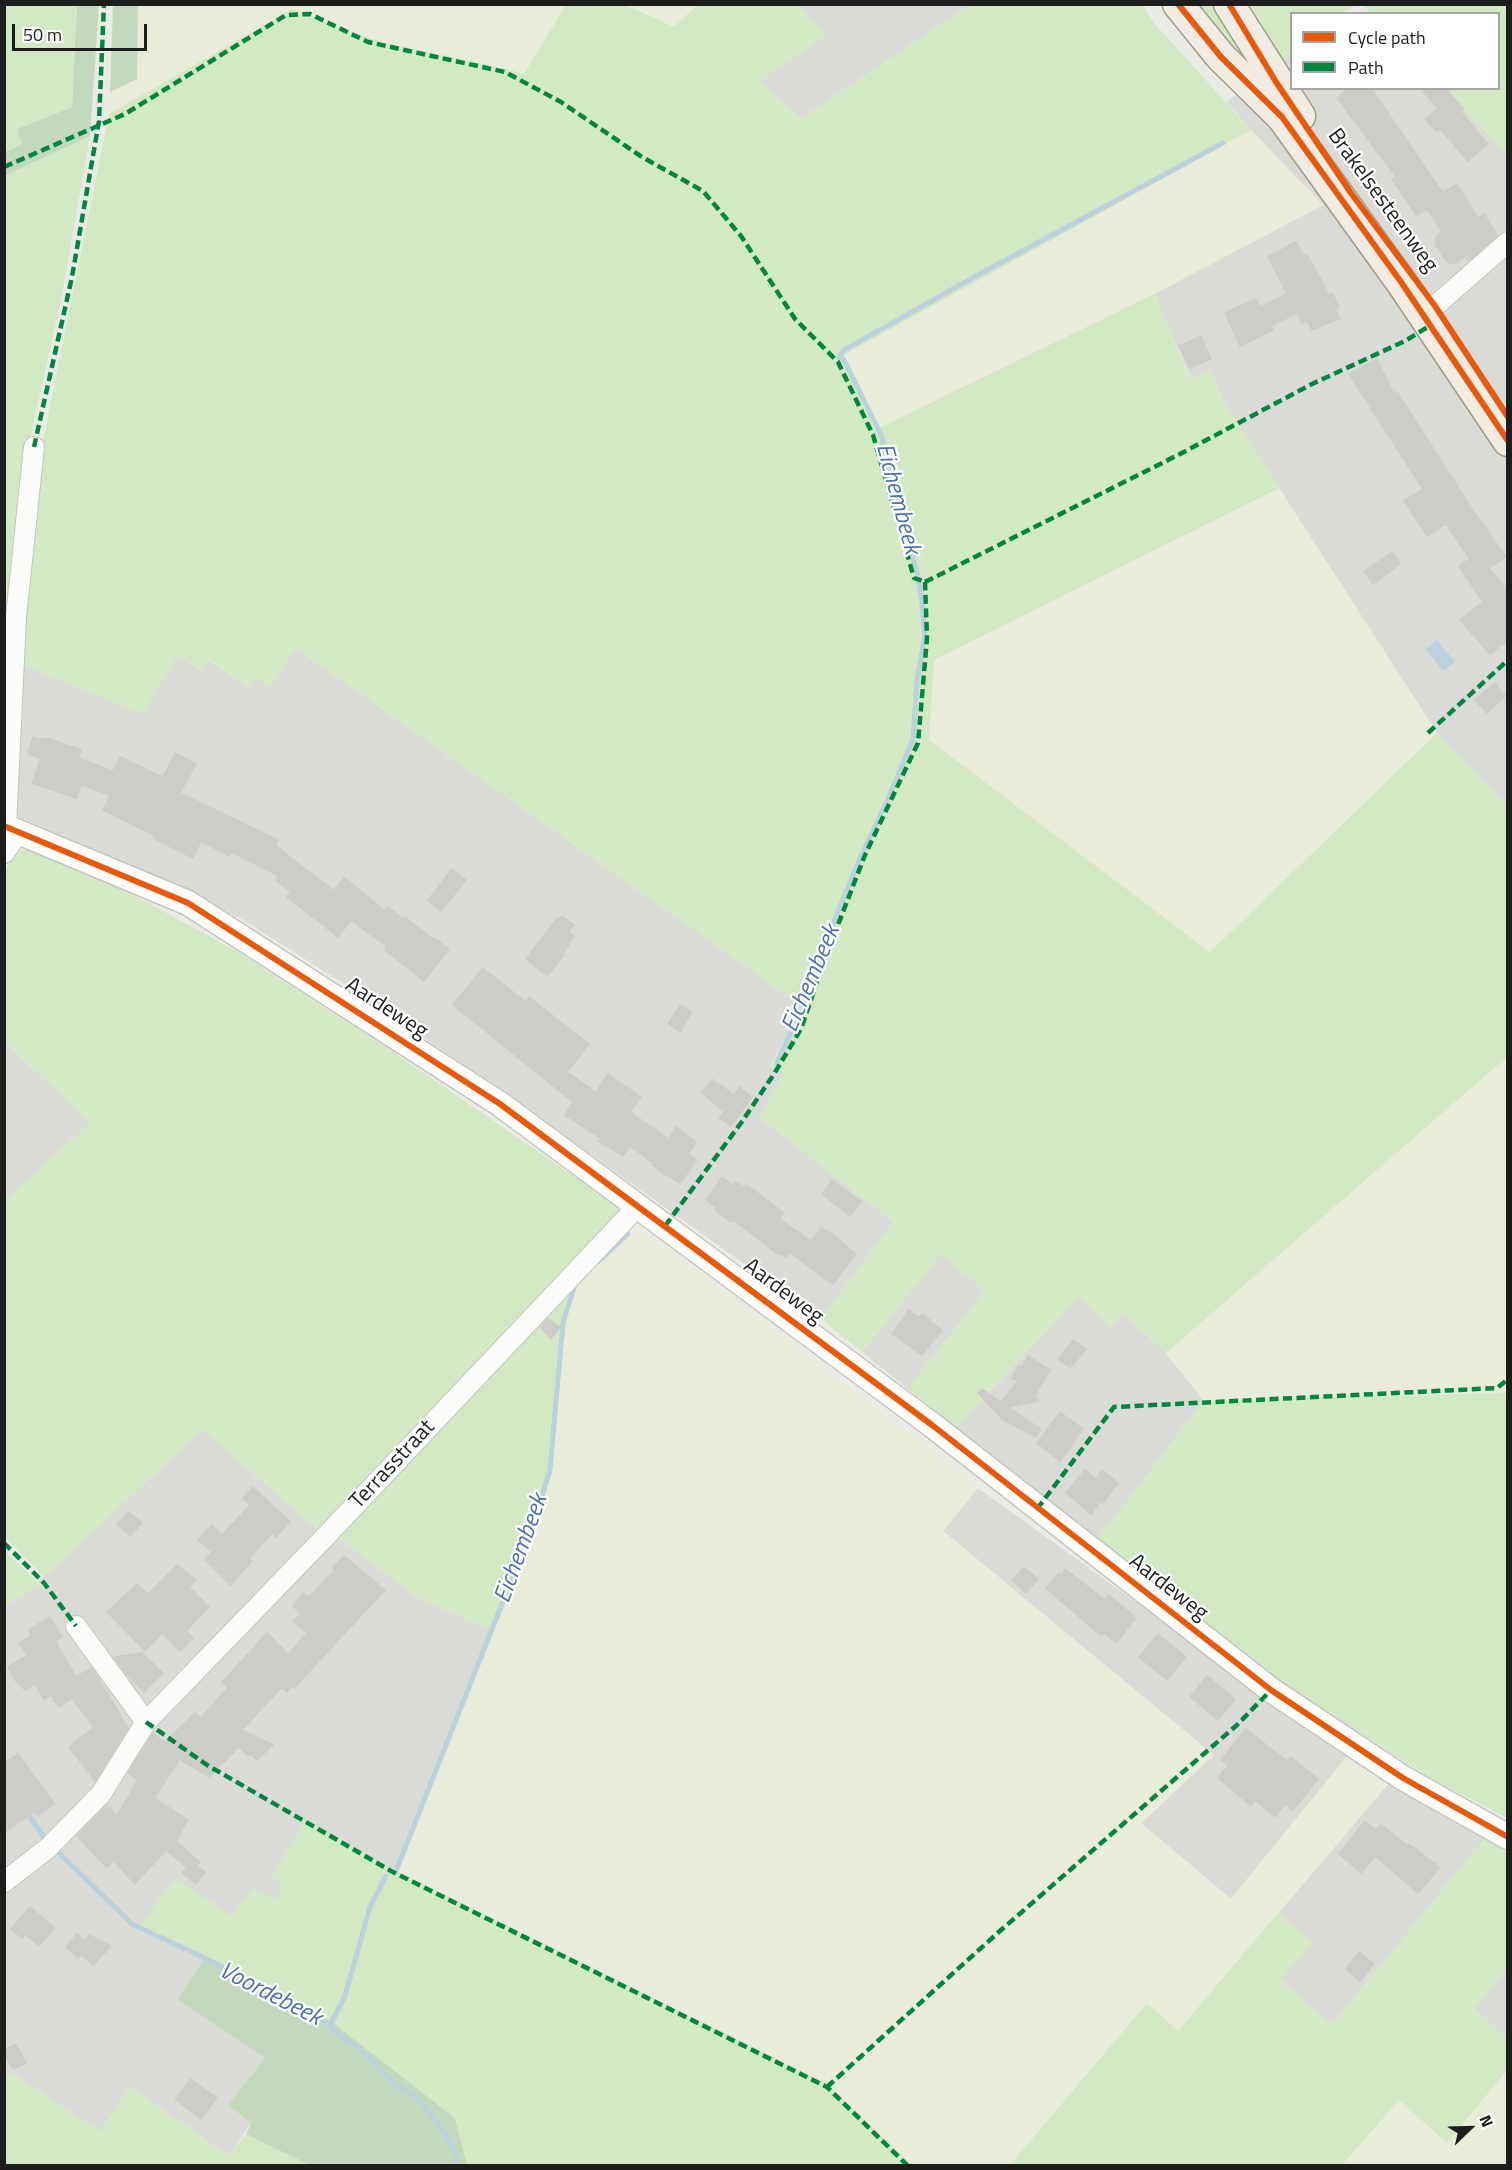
<!DOCTYPE html>
<style>
body{margin:0}
#map{position:relative;width:1512px;height:2170px;overflow:hidden;background:#ebebe6;font-family:"Titillium Web",sans-serif}
canvas{display:block}
.frame{position:absolute;inset:0;border:6px solid #1d1d1d;pointer-events:none}
.legend{position:absolute;left:1290px;top:12px;width:210px;height:78px;box-sizing:border-box;background:#fff;border:2px solid #a5a5a5;margin:0;padding:8px 10px;list-style:none;font-size:18px;color:#1d1d1d}
.legend li{display:flex;align-items:center;gap:12px;height:30px}
.legend b{width:30px;border:2px solid #a5a5a5}
.north{position:absolute;left:1440px;top:2098px;width:60px;height:60px;-webkit-text-stroke:4px #fff;paint-order:stroke;rotate:67deg;font-size:16px;font-weight:700;line-height:24px;text-align:center;color:#1d1d1d}
.north::after{content:'';display:block;margin:auto;width:21px;height:27px;background:#1d1d1d;clip-path:polygon(50% 0,100% 100%,50% 72%,0 100%)}
.scale{position:absolute;left:12px;top:24px;width:135px;height:27px;box-sizing:border-box;border:3px solid #1d1d1d;border-top:0;padding-left:8px;font-size:18px;line-height:21px;white-space:nowrap;color:#1d1d1d;-webkit-text-stroke:4px #fff;paint-order:stroke}
</style>
<div id="map">
<canvas width="1512" height="2170"></canvas>
<div class="frame"></div>
<ul class="legend">
<li><b style="height:8px;background:#e8590c"></b>Cycle path</li>
<li><b style="height:8px;background:#00873e"></b>Path</li>
</ul>
<div class="north">N</div>
<div class="scale">50 m</div>
</div>
<script>
const ctx = document.querySelector('canvas').getContext('2d');
ctx.lineJoin = 'round';
function fillPath(path, color) { ctx.fillStyle = color; ctx.fill(path, 'evenodd'); }
function strokePath(path, color, width, dash) { ctx.strokeStyle = color; ctx.lineWidth = width; ctx.lineCap = dash ? 'butt' : 'round'; ctx.setLineDash(dash || []); ctx.stroke(path); }
function label(font, color, halo, rows, align = 'center') {
  ctx.font = font + ' "Titillium Web",sans-serif'; ctx.lineWidth = 4.5; ctx.setLineDash([]); ctx.textBaseline = 'middle'; ctx.strokeStyle = halo; ctx.fillStyle = color; for (const [text, x, y, turn = 0] of rows) {
    ctx.save(); ctx.translate(x, y); ctx.rotate((+turn || 0) * Math.PI / 180); ctx.textAlign = isNaN(turn) ? turn : align; if (halo) ctx.strokeText(text, 0, 0); ctx.fillText(text, 0, 0); ctx.restore();
  }
}
fillPath(new Path2D(`
 M798,5H970L801,119L760,81L826,36Z
 M1291,55L1292,88L1445,89L1507,154V806L1437,733L1224,403L1210,370L1191,379L1154,294L1323,205L1251,130L1227,102Z
 M296,648L802,1006L771,1066L784,1074L759,1117L894,1222L821,1319L505,1093L355,991L245,921L176,885L12,814L20,664L178,655L202,671L207,659L249,687L254,677Z
 M4,1041L91,1123L5,1201H4Z
 M941,1253L985,1291L908,1389L862,1352Z
 M1079,1296L1110,1327L1123,1313L1166,1353L1204,1401L1097,1540L956,1427Z
 M203,1429L319,1531L93,1794L5,1878V1605L41,1585L38,1582Z
 M978,1488L1348,1755L1231,1899L1141,1823L1213,1755L943,1531Z
 M334,1534L417,1597L492,1631L396,1871L391,1868L272,1877L282,1883L281,1891L275,1901L232,1917L137,1930L205,1957L178,2000L265,2058L228,2105L251,2123L229,2156L130,2087L100,2132L11,2073L5,2076L4,1892L47,1862L66,1840L149,1732Z
 M1390,1782L1486,1837L1331,2026L1280,1979L1312,1943L1278,1913Z
 M1507,1969V2039L1474,2008Z`), '#dadad7');
fillPath(new Path2D(`
 M138,5H566L524,74L490,63L420,51L371,38L292,9L109,114L110,92L137,79Z
 M626,5H697L674,27Z
 M1251,130L1323,205L1154,294L875,430L842,355Z
 M1279,488L1437,733L1210,952L929,740L933,660Z
 M1507,1057V1393L1204,1401L1166,1353Z
 M642,1228L978,1488L943,1531L1214,1755L1141,1823L1231,1899L1348,1755L1390,1782L1178,2031L1146,2003L1009,2165H912L826,2083L396,1871L533,1526L550,1470L566,1324L573,1289L624,1242Z
 M1507,2070V2165L1342,2166L1399,2099L1447,2142Z`), '#e9ecd9');
fillPath(new Path2D(`
 M4,5H77L72,107L17,129L23,144L5,152Z
 M566,5H626L674,27L697,5H798L826,36L760,81L801,119L970,5H1142L1154,23L1251,130L842,356L875,430L1154,294L1190,379L1210,370L1224,403L1279,488L934,660L929,740L1210,952L1437,733L1507,806V1057L1166,1353L1123,1313L1110,1327L1079,1296L956,1427L908,1389L985,1291L941,1254L862,1352L821,1319L894,1222L759,1117L784,1074L771,1067L802,1006L296,648L270,687L254,677L249,687L208,659L203,671L178,655L143,714L20,664L41,451L109,114L292,9C318,18 344,30 370,38C421,54 474,58 524,74Z
 M1191,5H1214L1248,64L1261,78Z
 M1251,5H1356L1344,13L1292,14L1291,55L1283,61Z
 M1363,5H1507V154L1445,89L1498,88V14L1371,13Z
 M90,136L61,300L32,431L14,599L4,734V177Z
 M25,849L44,850L137,897L233,949L380,1043L619,1207V1215L319,1531L203,1429L44,1577L5,1537L4,1201L90,1123L5,1041V870L14,855Z
 M573,1289L566,1324L550,1470L533,1526L492,1631L417,1597L334,1534Z
 M1507,1393V1818L1432,1779L1274,1678L1097,1540L1204,1401Z
 M4,1550L41,1585L5,1605H4Z
 M307,1820L391,1868L826,2083L912,2165H467L455,2118L332,2022L205,1957L137,1930L175,1878L232,1916L253,1888L275,1900L281,1891L278,1889L281,1883L271,1876Z
 M1486,1837L1507,1850V1969L1474,2008L1507,2039V2070L1447,2143L1399,2100L1342,2165L1009,2166L1147,2003L1178,2031L1278,1913L1313,1943L1280,1980L1332,2025Z
 M11,2073L100,2131L130,2087L229,2156L246,2134L309,2165H5L4,2076Z`), '#d3e9c4');
fillPath(new Path2D(`
 M77,5H99L90,136L5,176V152L22,144L17,129L72,107Z
 M113,5H138L137,79L110,92Z
 M205,1957L332,2022L455,2118L467,2165H309L246,2134L251,2123L228,2105L265,2058L178,2000Z`), '#c2dabb');
fillPath(new Path2D(`
 M1437,640L1455,662L1443,671L1426,649Z`), '#b9d2de');
strokePath(new Path2D(`
 M777,1063L805,1001L826,940L861,856L889,797L913,739L917,680L925,636L922,603L918,576L882,446L883,439L844,360L839,357L844,350L978,275L1223,143
 M599,1261L628,1234
 M26,1811L46,1840
 M57,1851L132,1924L211,1961L330,2025L339,2035L359,2048L394,2084L416,2097L442,2129L454,2150L458,2166
 M396,1871L533,1526L550,1470L563,1322L576,1282
 M330,2025L345,1996L370,1907L386,1876`), '#b9d2de', 5);
const building = new Path2D(`
 M1349,88H1371L1440,189L1444,192L1457,184L1478,218L1484,214L1497,235L1473,257L1468,260L1466,256L1454,264L1447,262L1435,244L1437,236L1442,231L1427,209L1417,216L1392,179L1396,177L1337,98Z
 M1420,88H1445L1464,109L1461,112L1488,144L1468,161L1440,129L1437,132L1425,119L1438,108Z
 M1296,242L1304,256L1307,254L1329,295L1332,293L1339,306L1335,308L1340,318L1312,330L1307,321L1302,323L1297,313L1271,326L1273,330L1240,346L1225,313L1256,299L1260,307L1287,294L1268,257Z
 M1201,336L1211,359L1190,368L1179,346Z
 M1377,359L1394,394L1397,392L1474,512L1506,557L1489,568L1508,590V640L1490,654L1460,620L1483,602L1459,566L1470,559L1446,524L1427,536L1404,501L1423,489L1349,374Z
 M1392,552L1400,564L1373,584L1364,571Z
 M1495,683L1505,696L1487,713L1475,700Z
 M33,737L45,740L46,738L82,750L78,758L113,771L120,757L163,777L175,753L196,764L180,793L278,840L275,845L334,891L344,877L385,911L388,907L403,919L405,917L433,939L434,938L449,949L424,981L385,950L387,947L351,920L338,937L287,897L291,892L276,880L279,876L231,852L229,856L201,841L193,858L153,838L154,835L103,810L110,795L81,785L76,798L32,783L41,758L28,754Z
 M452,869L466,880L441,911L428,900Z
 M562,916L574,925L568,932L574,936L567,944L569,945L562,954L564,955L547,976L526,959L557,918L559,920Z
 M483,968L526,1002L529,997L589,1044L567,1072L596,1092L608,1074L641,1097L630,1112L668,1139L676,1127L695,1141L696,1143L688,1154L697,1160L680,1183L660,1171L652,1165L653,1163L630,1146L623,1156L599,1141L601,1139L565,1115L573,1102L453,1005Z
 M680,1005L692,1012L680,1032L668,1024Z
 M712,1079L734,1095L739,1087L752,1097L731,1126L719,1118L724,1112L702,1093Z
 M722,1177L733,1185L736,1182L744,1187L746,1184L784,1213L780,1219L811,1241L822,1228L829,1233L830,1232L856,1254L833,1284L790,1253L786,1258L780,1253L779,1255L733,1220L731,1222L715,1210L717,1208L706,1200Z
 M832,1180L861,1201L850,1216L822,1194Z
 M909,1310L919,1318L922,1314L942,1330L922,1355L892,1334Z
 M548,1319L560,1327L551,1339L540,1327Z
 M1073,1340L1086,1349L1070,1368L1058,1359Z
 M1028,1356L1050,1370L1035,1395L1038,1401L1008,1407L1041,1429L1036,1437L1002,1419L978,1393L982,1389L1001,1402L1018,1381L1012,1378L1019,1365L1022,1367Z
 M1060,1412L1083,1429L1060,1461L1037,1443Z
 M1085,1470L1096,1479L1102,1470L1118,1483L1103,1503L1101,1501L1091,1514L1066,1493Z
 M253,1487L290,1522L276,1537L272,1533L249,1558L252,1561L230,1585L205,1560L212,1552L198,1540L212,1525L222,1535L250,1505L243,1498Z
 M129,1512L142,1523L130,1536L117,1524Z
 M344,1556L385,1590L294,1688L292,1686L287,1692L282,1687L242,1730L273,1745L257,1760L251,1754L248,1756L239,1747L209,1777L180,1759L154,1798L188,1820L176,1841L200,1862L197,1866L205,1872L196,1884L182,1873L187,1868L166,1850L135,1884L114,1861L108,1867L105,1866L77,1836L107,1805L117,1816L138,1780L128,1773L153,1734L165,1742L195,1713L200,1718L228,1688L222,1682L267,1633L288,1654L307,1633L294,1621L301,1614L293,1606L304,1593L309,1597L335,1570L332,1568Z
 M177,1565L196,1580L189,1587L209,1607L186,1631L193,1638L180,1651L162,1633L145,1651L107,1612L137,1584L148,1594Z
 M1024,1567L1038,1579L1026,1593L1012,1580Z
 M1065,1569L1105,1600L1109,1595L1136,1618L1116,1643L1104,1633L1101,1636L1046,1588L1059,1573L1061,1575Z
 M50,1617L62,1637L55,1641L76,1677L92,1668L128,1728L95,1781L69,1747L94,1727L72,1698L59,1707L51,1695L44,1700L35,1684L25,1690L14,1679L8,1667L27,1656L19,1643L32,1635L29,1630Z
 M1158,1634L1186,1657L1167,1680L1139,1657Z
 M142,1653L163,1673L144,1692L125,1673L114,1657Z
 M1207,1676L1235,1699L1218,1720L1190,1697Z
 M1246,1729L1287,1761L1291,1757L1318,1779L1293,1810L1285,1804L1275,1817L1255,1800L1251,1806L1218,1778L1228,1765L1221,1760Z
 M18,1754L55,1804L37,1816L35,1812L4,1832V1763Z
 M1365,1821L1376,1830L1381,1824L1408,1846L1409,1844L1440,1867L1418,1893L1375,1856L1361,1873L1339,1854Z
 M30,1907L55,1928L39,1946L25,1934L22,1938L11,1929Z
 M77,1934L84,1940L89,1935L111,1946L93,1965L81,1955L78,1958L66,1947Z
 M1359,1952L1374,1964L1360,1981L1346,1969Z
 M16,2044L26,2063L14,2069L4,2056V2050Z
 M191,2079L217,2098L201,2119L175,2099Z`);
fillPath(building, '#cdccc9');
strokePath(building, '#ceccc7', 1.5);
const minor = new Path2D(`
 M1435,306L1508,242
 M6,826L16,617L34,447
 M4,853L19,832
 M76,1626L146,1722
 M4,1882L48,1848L101,1794L146,1722L325,1537L638,1206`);
const tertiary = new Path2D(`
 M4,826L188,903L500,1104L932,1425L1271,1690L1403,1778L1508,1837`);
const primary = new Path2D(`
 M1178,4L1221,57L1282,117L1401,282L1508,441
 M1229,4L1300,116`);
strokePath(minor, '#c4c4c2', 22);
strokePath(tertiary, '#c4c4c2', 27);
strokePath(primary, '#a19b83', 33);
strokePath(minor, '#fcfcfb', 20);
strokePath(tertiary, '#fcfcfb', 24);
strokePath(primary, '#f0ece3', 30);
strokePath(new Path2D(`
 M4,167L125,114L286,15L310,14L368,42L505,72L561,102L642,157L703,191L741,236L795,319L838,362L873,435L914,578L925,582
 M34,447L72,277L99,121L104,4
 M925,582L1180,454L1312,384L1405,341L1431,325
 M1428,733L1508,660
 M665,1226L741,1123L774,1074L801,1029L824,961L865,855L918,743L927,638L925,582
 M1037,1509L1114,1407L1497,1388L1508,1379
 M4,1543L44,1583L76,1626
 M146,1722L207,1765L391,1871L827,2087L908,2166
 M827,2087L1001,1930L1237,1725L1271,1690`), '#00873e', 4.5, [9, 4.5]);
strokePath(new Path2D(`
 M1178,4L1221,57L1282,117L1401,282L1508,441
 M1229,4L1276,82L1351,193L1435,306L1508,417
 M4,826L188,903L500,1104L932,1425L1271,1690L1403,1778L1508,1837`), '#e8590c', 6);
label('22px', '#1d1d1d', '#fff', [
 ["Brakelsesteenweg",1382,201,54],
 ["Aardeweg",386,1009,33],
 ["Aardeweg",783,1292,37],
 ["Terrasstraat",393,1465,-47],
 ["Aardeweg",1168,1588,38]
]);
label('italic 24px', '#4c70aa', '#fff', [
 ["Eichembeek",897,499,75],
 ["Eichembeek",812,979,-67],
 ["Eichembeek",522,1549,-70],
 ["Voordebeek",270,1995,27]
]);
</script>
